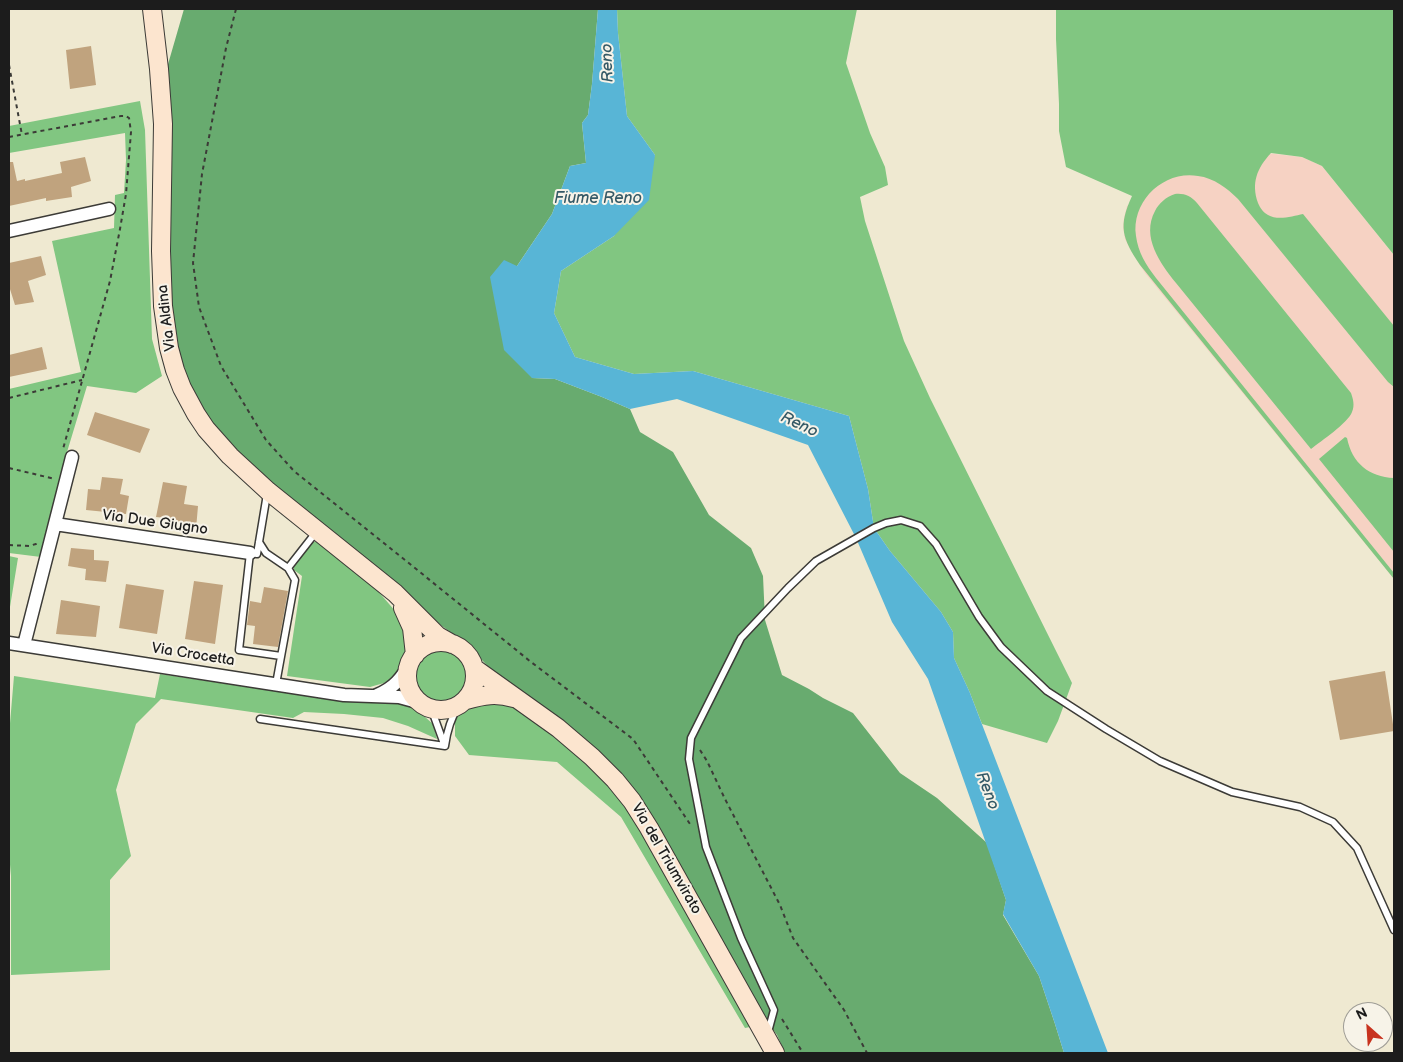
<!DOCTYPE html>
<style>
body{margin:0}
#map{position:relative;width:1403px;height:1062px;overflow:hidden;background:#efe9d1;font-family:"Balsamiq Sans",sans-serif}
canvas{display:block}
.frame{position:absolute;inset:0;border:10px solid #1c1c1c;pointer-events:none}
.north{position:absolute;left:1343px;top:1002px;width:50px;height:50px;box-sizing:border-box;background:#f7f3e8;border:1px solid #9f9d96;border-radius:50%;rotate:334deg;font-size:14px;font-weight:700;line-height:20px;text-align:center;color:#1c1c1c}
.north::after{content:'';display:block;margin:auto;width:18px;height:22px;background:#c8321e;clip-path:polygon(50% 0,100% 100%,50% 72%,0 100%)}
</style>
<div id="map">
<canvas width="1403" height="1062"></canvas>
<div class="frame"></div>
<div class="north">N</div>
</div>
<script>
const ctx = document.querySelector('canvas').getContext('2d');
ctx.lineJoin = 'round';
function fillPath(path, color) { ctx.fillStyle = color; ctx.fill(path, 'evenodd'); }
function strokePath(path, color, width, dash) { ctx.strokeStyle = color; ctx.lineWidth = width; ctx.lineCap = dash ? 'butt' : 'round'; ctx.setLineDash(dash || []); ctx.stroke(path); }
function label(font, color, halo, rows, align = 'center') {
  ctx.font = font + ' "Balsamiq Sans",sans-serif'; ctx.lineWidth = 4; ctx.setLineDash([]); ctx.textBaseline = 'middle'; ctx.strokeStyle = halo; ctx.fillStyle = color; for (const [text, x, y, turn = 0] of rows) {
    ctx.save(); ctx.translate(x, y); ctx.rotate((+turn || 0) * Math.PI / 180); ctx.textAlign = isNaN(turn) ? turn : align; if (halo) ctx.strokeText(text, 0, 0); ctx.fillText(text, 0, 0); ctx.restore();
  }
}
fillPath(new Path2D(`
 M1204,146L1302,157L1322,166L1394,255V579L1145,273L1130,249L1125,239L1123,227L1124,218L1127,206Z`), '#f6d2c3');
fillPath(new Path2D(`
 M617,9H857L846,63L870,133L885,167L888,185L860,197L865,221L904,341L930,398L1072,683L1058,721L1047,743L982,724L970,693L954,658L953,632L941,612L890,551L874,528L868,489L849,416L693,371L634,374L575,357L554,313L561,271L614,236L655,155L627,116L618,33Z
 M1056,9H1394V255L1322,166L1302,157L1271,153C1257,168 1251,183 1258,203C1260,208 1264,213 1268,215C1278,221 1293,216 1303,214L1394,326V387L1388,382L1238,199C1227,188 1214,178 1198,176C1164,170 1131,201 1136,236C1138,252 1146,265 1156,278L1394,573V579L1140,265C1122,238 1118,226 1132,196L1066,167L1059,131V104L1056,39Z
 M140,101L145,130L152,339L162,376L136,393L87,386L64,462L41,557L9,553V389L81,372L52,241L114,228L115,195L124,193L126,160L125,133L9,153V126Z
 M1175,194C1184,193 1191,196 1197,203L1351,393C1353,399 1355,405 1352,412C1348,423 1321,441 1311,449L1176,283C1160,263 1141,237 1155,211C1159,203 1166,197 1175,194Z
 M1345,437L1347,438C1352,463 1369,477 1394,478V552L1319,459Z
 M312,542H322L371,583L396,612L403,622L408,649L399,671L394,677L384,683L370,687L287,676L302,576L294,570V567Z
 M9,556L18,558L9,613Z
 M415 677a26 26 0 1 1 52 0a26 26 0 1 1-52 0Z
 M160,674L294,694L380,701L404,702L416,709L433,724L437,739L408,726L383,718L344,714L304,712L293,718L161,699L136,724L116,790L131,856L110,880V970L11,975V876L9,853V735L14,676L155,698Z
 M507,702L524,713L575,753L614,788L646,839L750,1027L745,1028L621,817L557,762L469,755L455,736V716L468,705Z`), '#81c681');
fillPath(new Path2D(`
 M184,9H598L592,84L588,115L582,123L586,163L570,166L552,214L517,266L532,378L555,379L602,397L630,409L640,432L673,452L709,515L751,548L763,576L765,620L782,675L809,689L823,698L853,713L900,773L937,798L987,843L1006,900L1003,915L1039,976L1055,1024L1064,1053H785L777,1035L757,1008L651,819L495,674L468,645L442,626L348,552L196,425L161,295L153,116Z`), '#68ab6f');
fillPath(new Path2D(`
 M598,9H617L618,33L627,116L655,155L649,200L614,236L561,271L554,313L575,357L634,374L693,371L849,416L868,489L874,528L890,551L941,612L953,632L954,658L970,693L1108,1053H1064L1055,1024L1039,976L1003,914L1006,900L928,679L892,622L856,538L808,445L677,399L630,409L602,397L555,379L532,378L504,350L490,277L504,260L517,266L552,214L570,166L586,163L582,123L588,115L592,84Z`), '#58b5d6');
fillPath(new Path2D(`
 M91,46L96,85L70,89L66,50Z
 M85,157L91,181L71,187L72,197L46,201V198L9,206V162H13L17,181L25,179V181L62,173L60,162Z
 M41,256L46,275L28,281L34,302L15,305L9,286V263Z
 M42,347L47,369L9,377V355Z
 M95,412L150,429L140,453L87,435Z
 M102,477L123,479L120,494L129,496L126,514L86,510L88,489L100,490Z
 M163,482L187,486L184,504L198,506L196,529L175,527L176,519L156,517Z
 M71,548L94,550V560L109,561L106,582L85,580L86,569L68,566Z
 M194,581L223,585L215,644L185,639Z
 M126,584L164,590L157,634L119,628Z
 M264,587L288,591L278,647L253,644L255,626L247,625L250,601L261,603Z
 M61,600L100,606L96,637L56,634Z
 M1385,671L1394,731L1340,740L1329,681Z`), '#c0a37e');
const lane = new Path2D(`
 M267,494L257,554L250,553L239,650L281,656
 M259,542L266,553L288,568
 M276,684L295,580L288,568L317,531
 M431,708L444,744
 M260,719L445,746
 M445,746C447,730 451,718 459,705
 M768,1032L774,1010L741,938L706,847L689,759L691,738L741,638L788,588L816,561L874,528L886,523L901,520L920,526L936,544L979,617L1001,647L1047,691L1106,729L1160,761L1232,792L1300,807L1333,822L1357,848L1394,930`);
const street = new Path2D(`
 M9,231L109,209
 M55,524L250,553
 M9,643L344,695L399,697L421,703
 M24,645L72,457
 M377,695C394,688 402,678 410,663`);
const secondary = new Path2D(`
 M152,9L159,69L163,124L161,251L163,306L169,348L175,370L182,388L196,414L206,429L230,456L268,491L395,593L438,636L452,644
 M403,608L412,628L415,655
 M407 676a34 34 0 1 1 68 0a34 34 0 1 1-68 0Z
 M474,668L558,728L592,757L615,780L632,801L649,828L775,1053
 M466,700C484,695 496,693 514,698`);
strokePath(lane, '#3c3b37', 9);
strokePath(street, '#3c3b37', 15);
strokePath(secondary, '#3c3b37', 20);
strokePath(new Path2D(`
 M236,9L226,48L202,174L193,263L199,307L221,366L266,440L294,471L405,560L531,662L633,739L692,827
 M9,65L22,135
 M9,137L121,116H126L129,118L131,132L126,194L120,229L110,281L63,449
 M9,398L82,380
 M9,468L55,479
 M9,545L29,546L36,544L37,541
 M700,750L707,761L725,799L780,905L793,938L844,1010L867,1053
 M782,1019L803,1053`), '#3c3b37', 2, [4, 4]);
strokePath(lane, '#fff', 6);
strokePath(street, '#fff', 12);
strokePath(secondary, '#fce5cf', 18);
label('15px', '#1c1c1c', '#f7f3e8', [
 ["Via Aldina",167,318,-97],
 ["Via Due Giugno",155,523,8],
 ["Via Crocetta",193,655,9],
 ["Via del Triumvirato",666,859,60]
]);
label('italic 16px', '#345966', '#f7f3e8', [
 ["Reno",608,63,-92],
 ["Fiume Reno",598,199],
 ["Reno",799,425,25],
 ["Reno",987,791,69]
]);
</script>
